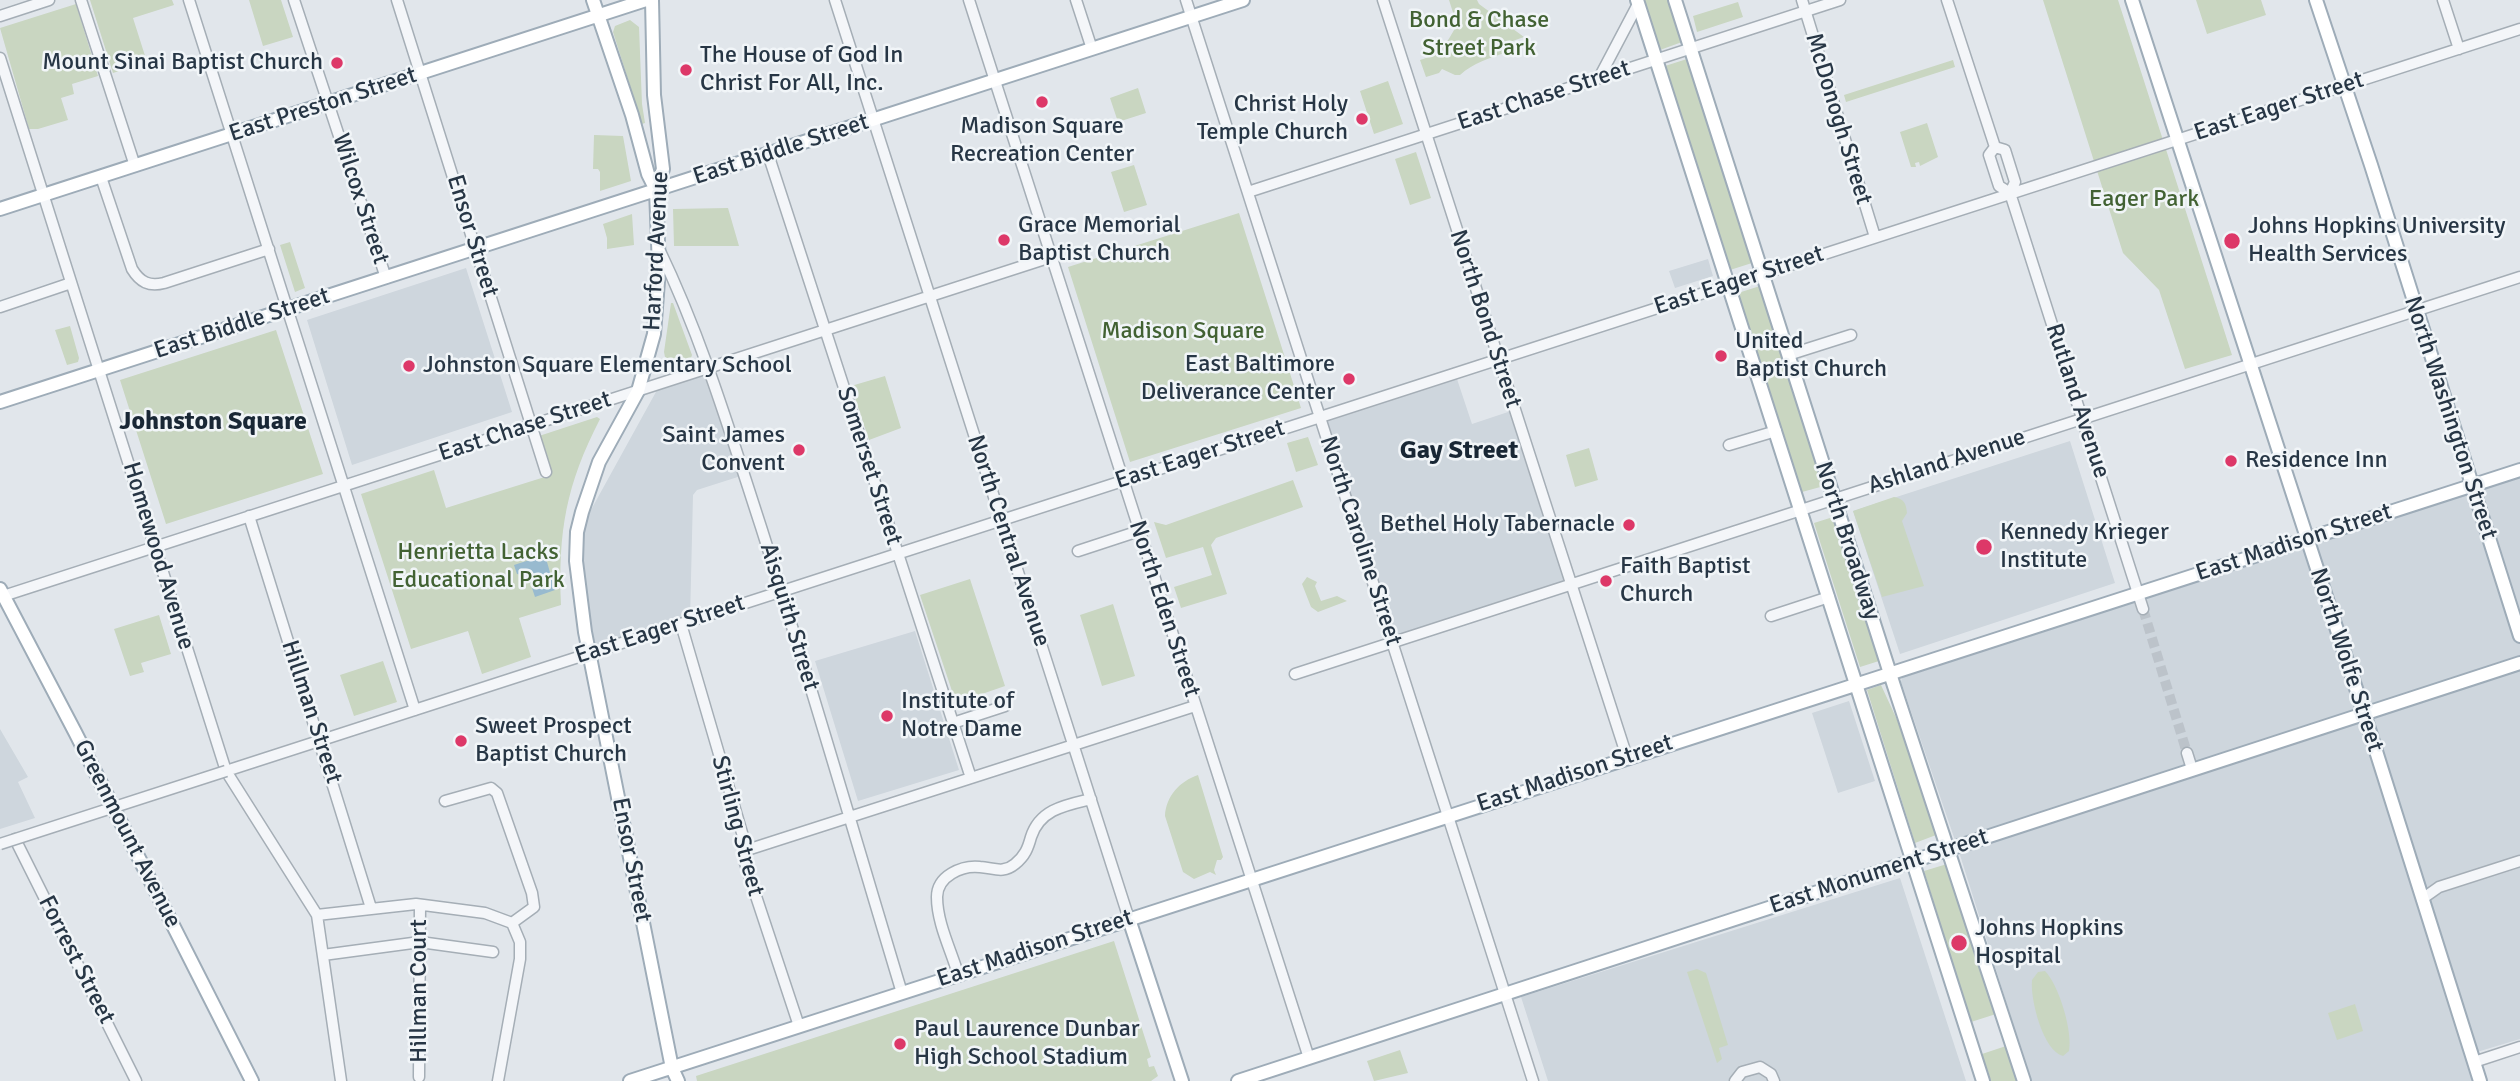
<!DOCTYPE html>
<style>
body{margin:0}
canvas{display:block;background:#e1e6eb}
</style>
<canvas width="2520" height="1081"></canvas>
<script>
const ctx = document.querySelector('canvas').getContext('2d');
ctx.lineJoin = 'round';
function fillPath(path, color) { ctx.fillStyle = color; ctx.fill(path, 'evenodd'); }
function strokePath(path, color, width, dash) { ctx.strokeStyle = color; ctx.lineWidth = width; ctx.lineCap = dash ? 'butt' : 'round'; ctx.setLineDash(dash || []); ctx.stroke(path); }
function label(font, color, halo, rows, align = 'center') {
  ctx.font = font + ' Signika,sans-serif'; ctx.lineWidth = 5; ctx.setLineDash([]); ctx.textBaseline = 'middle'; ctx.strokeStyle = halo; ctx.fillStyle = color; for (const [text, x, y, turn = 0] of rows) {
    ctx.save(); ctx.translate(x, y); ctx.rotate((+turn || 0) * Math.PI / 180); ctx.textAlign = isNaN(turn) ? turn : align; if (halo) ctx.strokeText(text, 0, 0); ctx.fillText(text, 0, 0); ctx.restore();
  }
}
fillPath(new Path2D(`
 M1708,259L1713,276L1675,288L1669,271Z
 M466,268L512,412L352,465L307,320Z
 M711,366L744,475L697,490L693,495L690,621L589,655L584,623L581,528L662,381Z
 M1455,373L1472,424L1514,410L1569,584L1391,640L1320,417Z
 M2070,441L2115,583L1900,654L1853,511Z
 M2520,471V1039L2477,1052L2486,1081H2031L1960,855L1901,682L1902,677L2473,491Z
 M915,631L959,770L858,801L815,661Z
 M1849,701L1875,781L1838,793L1812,713Z
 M0,729L28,777L18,782L35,818L0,829Z
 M1900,878L1966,1081H1548L1521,997Z`), '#ced6dd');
fillPath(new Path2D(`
 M90,0H172L174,5L133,18L147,62L113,73Z
 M249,0H281L293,37L263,46Z
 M1449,0H1477L1479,4L1524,37L1507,43V52C1490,58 1473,63 1460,75H1455L1442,69L1439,73L1426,77L1420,60C1443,53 1445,45 1457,25Z
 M1644,0H1668L1682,42L1660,50Z
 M2043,0H2118L2232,355L2185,369L2159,290L2123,253Z
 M2196,0H2261L2266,15L2207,34Z
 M1738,2L1743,17L1697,32L1693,16Z
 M76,4L98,76L72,84L74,94L61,98L68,120L38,129H29L0,28Z
 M630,20L639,27L642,104L645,123L642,124L613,32L615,26Z
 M1687,59L1752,263L1730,270L1665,66Z
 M1953,60L1955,67L1846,102L1844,95Z
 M1388,81L1403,124L1374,134L1360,91Z
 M1138,88L1146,113L1118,122L1110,98Z
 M1927,123L1938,157L1920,166L1919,162L1915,163L1916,167H1911L1900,132Z
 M594,135L623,136L631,181L600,191V172L598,169H593Z
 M1416,152L1431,198L1410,205L1395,159Z
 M1134,165L1147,205L1124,212L1111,172Z
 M728,208L739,246H674L673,209Z
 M1239,213L1301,408L1130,462L1068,267Z
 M632,214L634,245L607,249V238L603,224Z
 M290,242L305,288L295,292L280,245Z
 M1760,286L1824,486L1802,492L1738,293Z
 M671,303H673L692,355L691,358L674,363L665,357L664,352Z
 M70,326L79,358L78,362L67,365L55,330Z
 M276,330L323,474L166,524L120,380Z
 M885,376L901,428L869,440L851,386Z
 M597,417L600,419C566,485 558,531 561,605L519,618L531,657L482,674L468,631L411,649L361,494L434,470L446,508L551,475L539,436Z
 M1308,437L1318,465L1296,472L1287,443Z
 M1589,448L1598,480L1575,487L1566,455Z
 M1293,480L1303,507L1216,538L1211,545L1227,594L1181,608L1174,587L1212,575L1203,547L1166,558L1154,522L1166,525Z
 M1894,497C1904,499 1906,503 1907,513L1902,521L1924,586L1882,597L1853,511Z
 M1833,517L1879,661L1860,667L1814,523Z
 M1307,577L1317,582L1315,586L1321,601L1337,596L1347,601L1318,612L1311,607L1302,584Z
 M970,579L1005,686L956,703L920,595Z
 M1113,604L1135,676L1102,686L1080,615Z
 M159,615L171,654L141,663L144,672L130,676L114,629Z
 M383,661L397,702L354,716L340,675Z
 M1881,685L1905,737L1936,835L1915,843L1867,690Z
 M1198,775L1223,857L1221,860H1217L1214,870L1216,875L1210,872L1194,879L1183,872L1165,816C1166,796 1180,781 1198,775Z
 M1947,864L1996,1014L1971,1022L1924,871Z
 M1114,941L1151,1057L1147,1059L1149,1067L1154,1066L1158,1076L1151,1081H697L696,1076Z
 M1697,969L1706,973L1728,1045L1719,1048L1722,1059L1717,1063L1687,972Z
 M2045,971C2059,985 2073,1032 2069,1051L2063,1056C2043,1051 2030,999 2032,980L2038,972Z
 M2355,1004L2363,1031L2337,1040L2328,1013Z
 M2006,1046L2017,1081H1991L1982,1054Z
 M1400,1050L1408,1073L1374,1081L1367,1061Z`), '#c9d6c1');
fillPath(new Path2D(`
 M545,555L555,590L535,597L528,576L517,574L514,565Z`), '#98bacf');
strokePath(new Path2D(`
 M2143,609L2187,753`), '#bcc3ca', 10, [10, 5]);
const minor = new Path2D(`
 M81,0L135,166
 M189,0L415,710
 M294,0L386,278
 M397,0L546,472
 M835,0L1129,919
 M969,0L1309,1058
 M1076,0L1092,49
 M1186,0L1533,1081
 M1383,0L1627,757
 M1802,0L1875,237
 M1947,0L1995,147
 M2443,0L2459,49
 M0,16L49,0
 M0,58L226,771L317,915L341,1081
 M1599,78L1638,4
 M1995,147L2005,150L2015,182L2010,193L2143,609
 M1995,147L1989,155L1999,186L2010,193
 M768,154L971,778
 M101,177L132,269C140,282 149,287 164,283L269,249
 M1248,192L1840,0
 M659,249C702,338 730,432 761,527C810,681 855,837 902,993
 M0,307L71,283
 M1788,355L1851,335
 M1729,445L1776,431
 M249,516L371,908
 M1078,551L1139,531
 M0,597L1051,257
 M1771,616L1829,597
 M681,624L747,850L744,860L799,1026
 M1295,674L2520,277
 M953,723L1005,706
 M2187,753L2192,769
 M226,771L2520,29
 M445,801L491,788L497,793L532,893L534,907L512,923L520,942V959L498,1081
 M15,839L136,1081
 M747,850L1195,706
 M2422,899L2439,887L2520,861
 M317,915L416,904L485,913L512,923
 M323,955L420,942L493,952
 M958,974C951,950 937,923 937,897C937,876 962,865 980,867C994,868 1003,874 1015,864C1025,856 1028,848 1031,837C1040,809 1066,805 1091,799
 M2474,1062L2520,1047
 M419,1077L420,905
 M1735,1081L1742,1072L1760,1067L1771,1074L1774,1081`);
const major = new Path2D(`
 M593,0L632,115L648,174L656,190
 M652,0L654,95L663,169L656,190L659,268L654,334L638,391L599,462L582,512L577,532L576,561L585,632L672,1068L678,1081
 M1637,0L1983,1081
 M1675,0L1894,686L2024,1081
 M2132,0L2364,713L2480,1081
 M2316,0L2371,165L2520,636
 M0,209L646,0
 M0,402L1243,0
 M0,589L75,732L252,1081
 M1129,919L1182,1081
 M630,1081L2520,470
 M1238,1081L2520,663`);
strokePath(minor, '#a5aeb6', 13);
strokePath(major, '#9eacb8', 16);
strokePath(minor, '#f4f6f9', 10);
strokePath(major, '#fff', 12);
const minorBridge = new Path2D(`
 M0,844L226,771`);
strokePath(minorBridge, '#a5aeb6', 13, []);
strokePath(minorBridge, '#f4f6f9', 10);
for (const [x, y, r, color] of [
 [337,63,7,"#dd3868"],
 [686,70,7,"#dd3868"],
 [1042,102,7,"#dd3868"],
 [1362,119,7,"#dd3868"],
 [1004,240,7,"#dd3868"],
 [2232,241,9,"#dd3868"],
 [1721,356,7,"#dd3868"],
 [409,366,7,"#dd3868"],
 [1349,379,7,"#dd3868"],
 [799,450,7,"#dd3868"],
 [2231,461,7,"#dd3868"],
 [1629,525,7,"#dd3868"],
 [1984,547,9,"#dd3868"],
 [1606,581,7,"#dd3868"],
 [887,716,7,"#dd3868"],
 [461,741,7,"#dd3868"],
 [1959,943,9,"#dd3868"],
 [900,1044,7,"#dd3868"]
]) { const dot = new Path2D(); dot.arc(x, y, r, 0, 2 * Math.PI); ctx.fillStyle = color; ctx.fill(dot); strokePath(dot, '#f1f5f8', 2.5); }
label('24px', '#426233', '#f1f5f8', [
 ["Bond & Chase",1479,21],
 ["Street Park",1479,49],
 ["Eager Park",2144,200],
 ["Madison Square",1183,332],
 ["Henrietta Lacks",478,553],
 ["Educational Park",478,581]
]);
label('24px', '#273645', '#f1f5f8', [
 ["The House of God In",700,56],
 ["Christ For All, Inc.",700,84],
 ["Mount Sinai Baptist Church",323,63,"right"],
 ["Christ Holy",1348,105,"right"],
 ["Temple Church",1348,133,"right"],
 ["Madison Square",1042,127,"center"],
 ["Recreation Center",1042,155,"center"],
 ["Grace Memorial",1018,226],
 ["Baptist Church",1018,254],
 ["Johns Hopkins University",2248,227],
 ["Health Services",2248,255],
 ["United",1735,342],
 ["Baptist Church",1735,370],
 ["East Baltimore",1335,365,"right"],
 ["Deliverance Center",1335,393,"right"],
 ["Johnston Square Elementary School",423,366],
 ["Saint James",785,436,"right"],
 ["Convent",785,464,"right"],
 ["Residence Inn",2245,461],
 ["Bethel Holy Tabernacle",1615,525,"right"],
 ["Kennedy Krieger",2000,533],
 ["Institute",2000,561],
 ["Faith Baptist",1620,567],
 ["Church",1620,595],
 ["Institute of",901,702],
 ["Notre Dame",901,730],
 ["Sweet Prospect",475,727],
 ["Baptist Church",475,755],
 ["Johns Hopkins",1975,929],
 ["Hospital",1975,957],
 ["Paul Laurence Dunbar",914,1030],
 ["High School Stadium",914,1058]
], 'left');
label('24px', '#273645', '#f1f5f8', [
 ["East Chase Street",1544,96,-18],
 ["East Preston Street",323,105,-18],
 ["East Eager Street",2279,107,-18],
 ["McDonogh Street",1838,119,73],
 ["East Biddle Street",781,150,-18],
 ["Wilcox Street",360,199,72],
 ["Ensor Street",472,236,73],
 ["Harford Avenue",657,251,-87],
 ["East Eager Street",1739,281,-18],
 ["North Bond Street",1485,319,72],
 ["East Biddle Street",242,324,-18],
 ["Rutland Avenue",2077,401,72],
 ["North Washington Street",2450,418,72],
 ["East Chase Street",525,427,-18],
 ["East Eager Street",1200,455,-18],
 ["Ashland Avenue",1947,462,-18],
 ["Somerset Street",869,466,72],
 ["North Central Avenue",1008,541,72],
 ["North Caroline Street",1360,541,72],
 ["North Broadway",1847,541,72],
 ["East Madison Street",2294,543,-18],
 ["Homewood Avenue",158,556,73],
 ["North Eden Street",1164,609,72],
 ["Aisquith Street",789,617,73],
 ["East Eager Street",660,630,-18],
 ["North Wolfe Street",2346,660,72],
 ["Hillman Street",311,712,72],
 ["East Madison Street",1575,774,-18],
 ["Stirling Street",737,826,75],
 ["Greenmount Avenue",127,834,63],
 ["Ensor Street",631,860,79],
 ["East Monument Street",1879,872,-18],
 ["East Madison Street",1035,949,-18],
 ["Forrest Street",76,960,63],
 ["Hillman Court",420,991,-90]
]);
label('bold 26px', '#192735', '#f1f5f8', [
 ["Johnston Square",213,422],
 ["Gay Street",1459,451]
]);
</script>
